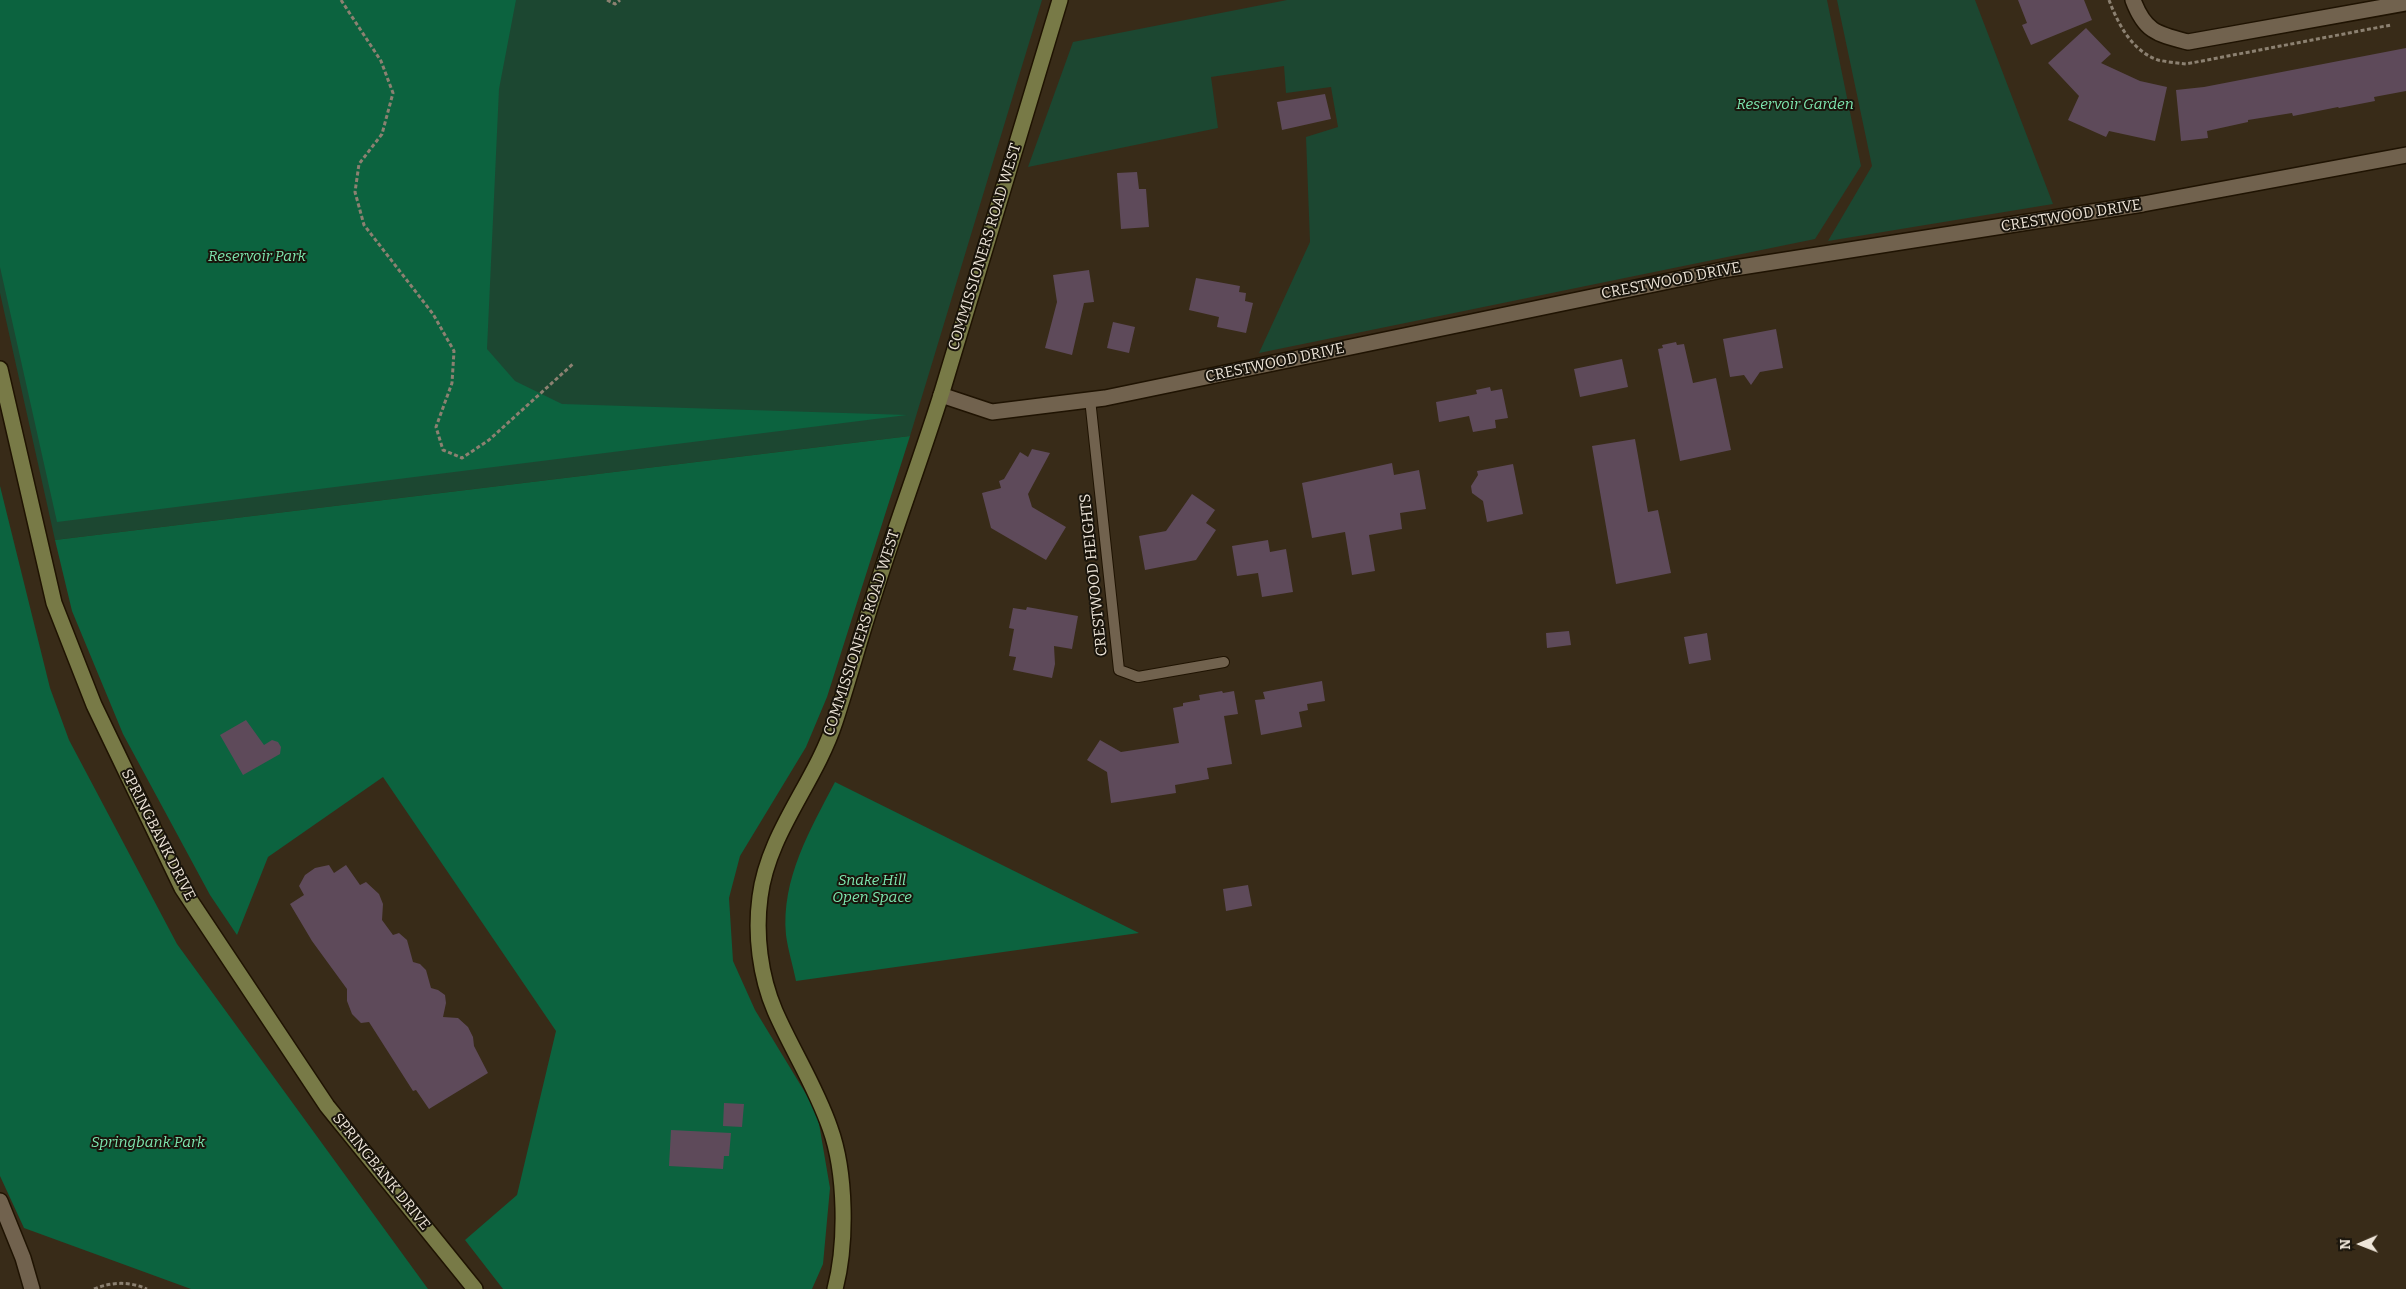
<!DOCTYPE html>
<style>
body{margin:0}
#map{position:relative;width:2406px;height:1289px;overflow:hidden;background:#382b18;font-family:Bitter,serif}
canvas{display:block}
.north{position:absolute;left:2336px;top:1219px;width:50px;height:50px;-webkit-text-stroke:4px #1a150c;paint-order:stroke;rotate:269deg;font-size:14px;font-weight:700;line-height:20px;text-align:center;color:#eee5d9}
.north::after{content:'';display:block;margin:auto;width:18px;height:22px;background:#eee5d9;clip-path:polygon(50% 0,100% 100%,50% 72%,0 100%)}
</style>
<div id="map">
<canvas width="2406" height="1289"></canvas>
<div class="north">N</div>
</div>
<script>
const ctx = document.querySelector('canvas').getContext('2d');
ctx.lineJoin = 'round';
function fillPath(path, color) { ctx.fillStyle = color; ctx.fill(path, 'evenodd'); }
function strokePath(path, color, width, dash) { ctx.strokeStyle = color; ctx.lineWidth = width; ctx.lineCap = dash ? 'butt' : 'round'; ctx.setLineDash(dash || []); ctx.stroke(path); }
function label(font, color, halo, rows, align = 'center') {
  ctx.font = font + ' Bitter,serif'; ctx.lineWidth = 4; ctx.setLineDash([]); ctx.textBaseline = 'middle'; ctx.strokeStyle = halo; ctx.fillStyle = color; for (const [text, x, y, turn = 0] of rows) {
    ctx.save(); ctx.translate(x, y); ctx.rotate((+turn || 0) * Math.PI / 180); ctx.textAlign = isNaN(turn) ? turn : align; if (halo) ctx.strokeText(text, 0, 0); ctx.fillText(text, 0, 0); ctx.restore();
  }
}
fillPath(new Path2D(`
 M0,0H1042L910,436L55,540L0,293Z
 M1287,0H1827L1861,166L1815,239L1259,353L1310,242L1306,137L1338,127L1331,87L1286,93L1284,66L1211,77L1218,128L1028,167L1073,42Z
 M1837,0H1975L2053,204L1828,241L1872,166Z`), '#1c4731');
fillPath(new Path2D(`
 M0,0H516L499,89L487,349L515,381L562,404L907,415L57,522L0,267Z
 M910,436L827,697L806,747L740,856L729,898L733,961L755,1010L817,1112L830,1188L823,1264L812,1289H503L465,1240L517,1195L556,1031L383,777L268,857L237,935L210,895L123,734L72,611L55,540Z
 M0,486L50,688L69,740L177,944L428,1289H191L24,1228L0,1176Z
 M835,782L1139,933L796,981C793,966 788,950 786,935C781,879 810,830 835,782Z`), '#0c633f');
fillPath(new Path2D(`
 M2018,0H2084L2092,20L2031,45L2022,25L2027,23Z
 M2086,28L2111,54L2101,63L2140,81L2167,87L2155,141L2109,131L2106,137L2068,120L2079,96L2048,63Z
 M2406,48V91L2374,97L2375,101L2339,108L2338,107L2293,116L2292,113L2248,120V122L2207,131L2208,138L2181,141L2176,90L2204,87Z
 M1325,94L1331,119L1282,130L1277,102Z
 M1137,172L1139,189H1146L1149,227L1121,229L1117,173Z
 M1089,270L1094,302L1084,303L1072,355L1045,348L1057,302L1053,275Z
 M1196,278L1240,286L1239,292L1246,293L1245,301L1253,303L1246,333L1217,327L1219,317L1189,310Z
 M1113,322L1135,327L1129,353L1107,348Z
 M1776,329L1783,368L1760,372L1751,385L1744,375L1730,377L1723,339Z
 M1676,342L1677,345L1684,344L1693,383L1716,378L1731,450L1680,461L1658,349L1663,348L1662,345Z
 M1622,359L1628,387L1580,397L1574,369Z
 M1490,387L1491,391L1502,389L1508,418L1495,420L1496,428L1473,432L1469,416L1439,422L1436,402L1477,394L1476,390Z
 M1635,439L1648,512L1658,510L1671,573L1616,584L1592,446Z
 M1032,449L1050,453L1028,494L1032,507L1066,527L1046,560L991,528L982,493L1001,488L999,481L1004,479L1020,452L1028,457Z
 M1392,463L1394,475L1419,470L1426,509L1400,513L1402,529L1369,535L1375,571L1352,575L1345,532L1312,538L1302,483Z
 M1513,464L1523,514L1487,522L1483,501L1472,493L1471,486L1478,475L1477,471Z
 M1192,494L1215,510L1206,523L1216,530L1196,560L1145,570L1139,536L1166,531Z
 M1268,540L1270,552L1286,549L1293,592L1262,597L1258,573L1237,576L1232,546Z
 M1027,607L1078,616L1072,649L1054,646L1055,664L1052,678L1013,670L1016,657L1009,656L1014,629L1009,628L1013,608L1026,610Z
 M1569,631L1571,645L1547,648L1546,633Z
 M1707,633L1711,660L1689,664L1684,637Z
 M1322,681L1325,701L1307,704L1308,710L1299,712L1302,727L1261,735L1255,700L1265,699L1263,692Z
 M1222,691L1223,693L1234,691L1238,714L1224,716L1232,764L1207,768L1209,779L1175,785L1176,793L1111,803L1107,772L1087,760L1100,740L1121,752L1179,743L1173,708L1183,706V703L1200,700L1199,695Z
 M246,720L264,745L272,740L278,742L281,747L280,754L243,775L220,735Z
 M329,865L334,873L346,865L360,885L366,882L379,894L383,904L382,920L393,935L399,933L407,940L413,962L420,964L426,970L431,988L438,990L445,995L446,1003L443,1017L458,1018L468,1027L473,1037L474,1046L488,1073L429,1109L416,1090L413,1091L369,1022L361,1023L352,1014L347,1001V989L312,941L290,904L304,895L299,886L305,875L315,868Z
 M1248,885L1252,906L1226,911L1223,889Z
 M724,1103L744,1104L742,1127L723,1126Z
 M671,1130L731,1133L729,1156H724L723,1169L669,1166Z`), '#5e4a5a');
const lane = new Path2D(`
 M1090,399L1119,670L1138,677L1224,662`);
const street = new Path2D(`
 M2133,0C2145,32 2157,34 2188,42L2406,3
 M941,395L992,412L1105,398L1722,270L2143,204L2406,155
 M0,1201L23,1258L32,1289`);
const secondary = new Path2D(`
 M0,369L54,603L94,705L182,888L327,1106L475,1289
 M835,1289C847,1243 846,1172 830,1128C816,1087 792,1050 775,1011C760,976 755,934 760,897C768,833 815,783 835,722C849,679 861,635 875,592C896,525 921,459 942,392C982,261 1020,131 1060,0`);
strokePath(lane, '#1f1302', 12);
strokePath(street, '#1f1302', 18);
strokePath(secondary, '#1f1302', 18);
strokePath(new Path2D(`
 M341,0L381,61L393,93L382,134L359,164L355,192L364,225L433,314L454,351L452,383L436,427L443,450L462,458L489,440L574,363
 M607,0L615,4L620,0
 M2109,0C2118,24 2132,51 2158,60C2167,62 2177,63 2186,64L2391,25
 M94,1289C111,1282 129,1281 147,1289`), '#8c8171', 3, [4, 2.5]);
strokePath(lane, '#71624e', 10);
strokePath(street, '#71624e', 15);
strokePath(secondary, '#787a47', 15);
label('italic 15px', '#7de6af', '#1a150c', [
 ["Reservoir Garden",1795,105],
 ["Reservoir Park",257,257],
 ["Snake Hill",872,881],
 ["Open Space",872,898],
 ["Springbank Park",148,1143]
]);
label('15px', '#eee5d9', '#1a150c', [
 ["CRESTWOOD DRIVE",2071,216,-9],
 ["COMMISSIONERS ROAD WEST",985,247,-73],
 ["CRESTWOOD DRIVE",1671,281,-11],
 ["CRESTWOOD DRIVE",1275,363,-12],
 ["CRESTWOOD HEIGHTS",1094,575,-96],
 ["COMMISSIONERS ROAD WEST",862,633,-72],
 ["SPRINGBANK DRIVE",158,835,63],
 ["SPRINGBANK DRIVE",381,1172,51]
]);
</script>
